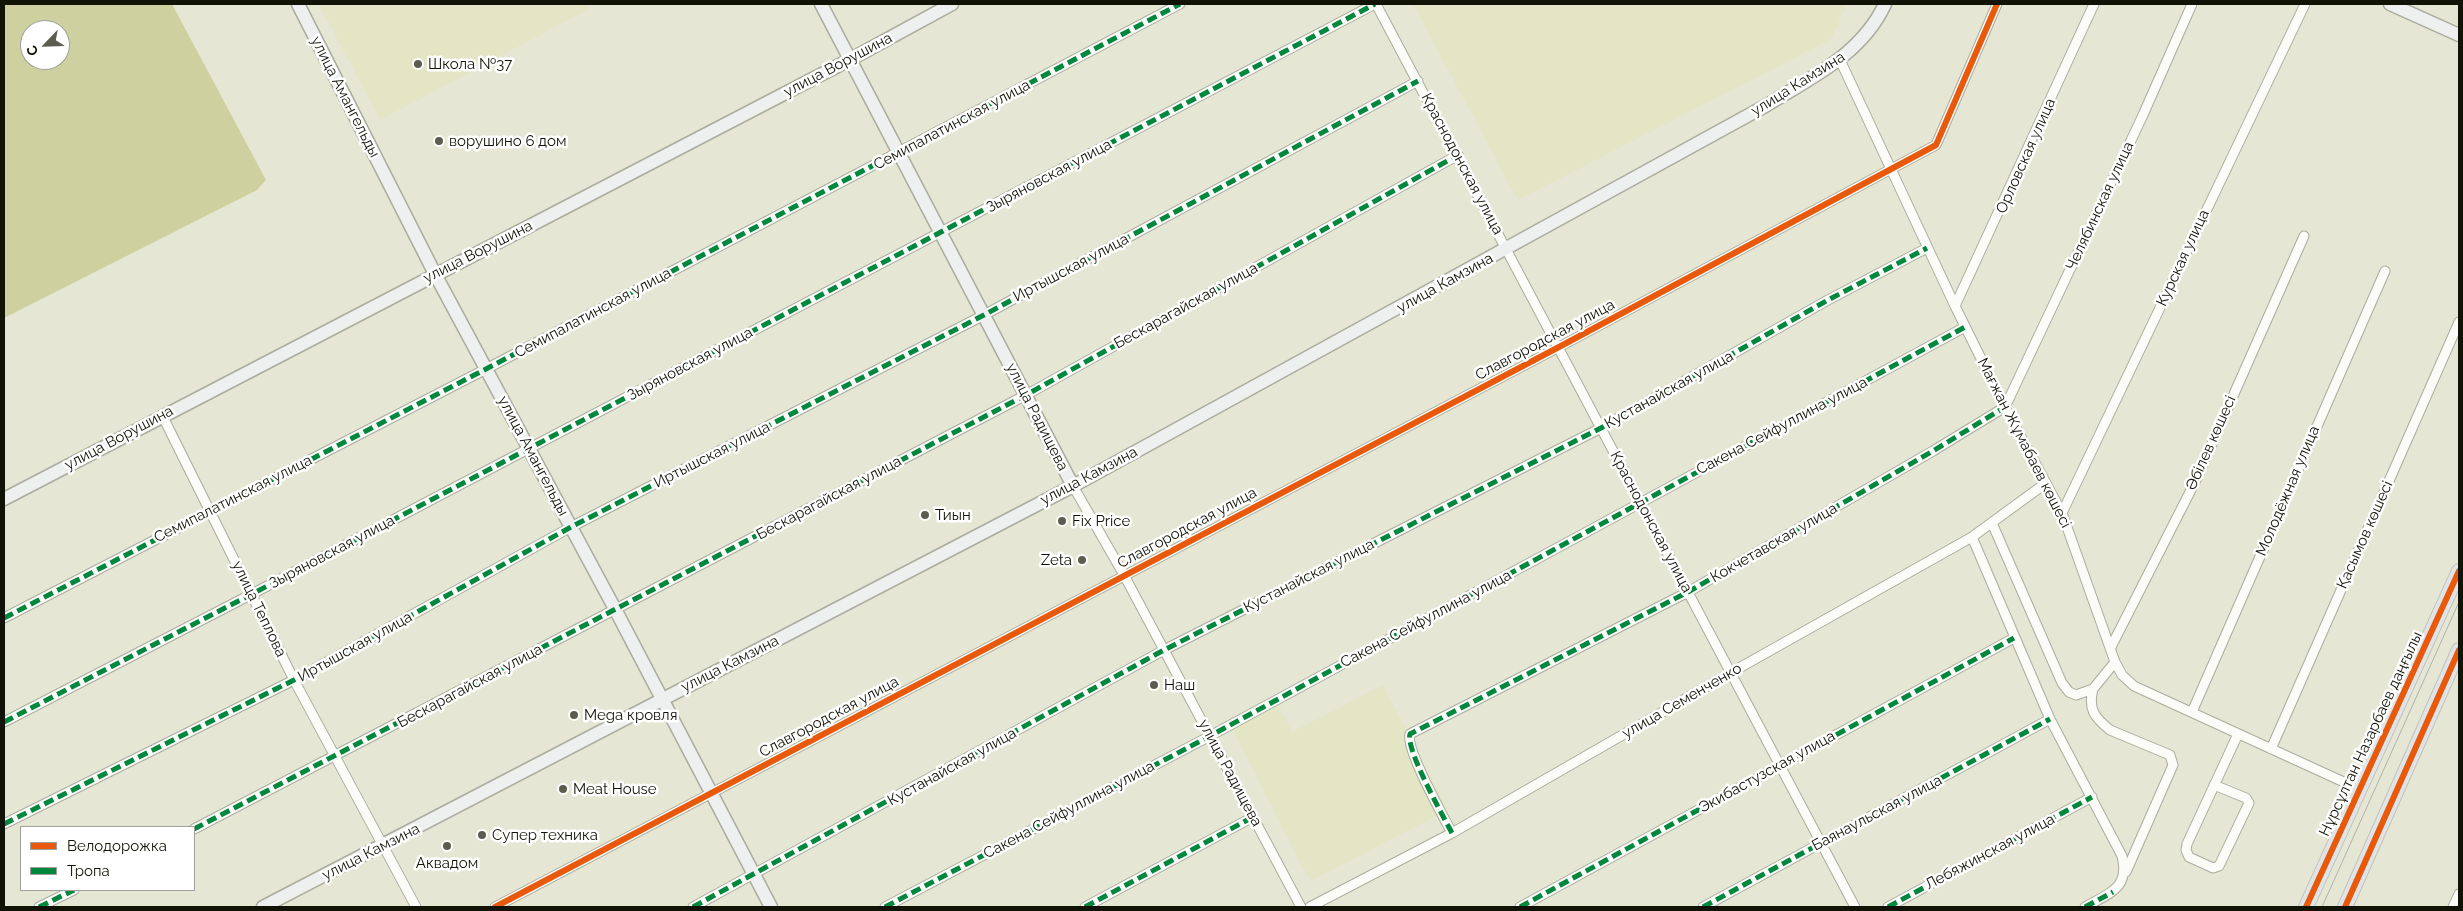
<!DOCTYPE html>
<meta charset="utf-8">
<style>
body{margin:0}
#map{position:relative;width:2463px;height:911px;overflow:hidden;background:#e5e6d3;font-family:Raleway,sans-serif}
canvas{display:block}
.frame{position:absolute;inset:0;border:5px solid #121307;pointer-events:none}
.legend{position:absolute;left:20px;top:826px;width:175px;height:65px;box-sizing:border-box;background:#fff;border:1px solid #a0a19c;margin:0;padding:6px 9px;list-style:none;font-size:15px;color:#121307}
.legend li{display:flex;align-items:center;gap:10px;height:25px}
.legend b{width:25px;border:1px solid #a0a19c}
.north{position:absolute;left:20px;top:20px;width:50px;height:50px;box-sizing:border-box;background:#fff;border:1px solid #a0a19c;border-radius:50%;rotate:246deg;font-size:14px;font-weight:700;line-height:20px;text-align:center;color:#121307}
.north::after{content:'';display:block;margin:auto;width:18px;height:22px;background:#5c5d4e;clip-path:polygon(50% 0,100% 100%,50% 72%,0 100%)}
</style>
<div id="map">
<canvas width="2463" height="911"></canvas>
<div class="frame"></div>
<ul class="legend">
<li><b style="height:6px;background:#e8590c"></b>Велодорожка</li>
<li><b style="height:6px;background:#00873e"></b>Тропа</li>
</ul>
<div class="north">С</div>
</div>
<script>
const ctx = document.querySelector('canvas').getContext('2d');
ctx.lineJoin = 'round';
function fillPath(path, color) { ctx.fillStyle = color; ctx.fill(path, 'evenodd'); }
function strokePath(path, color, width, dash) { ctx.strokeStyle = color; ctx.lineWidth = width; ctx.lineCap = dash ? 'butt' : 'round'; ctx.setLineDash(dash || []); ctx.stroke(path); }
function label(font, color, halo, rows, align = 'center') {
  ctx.font = font + ' Raleway,sans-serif'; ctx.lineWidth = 5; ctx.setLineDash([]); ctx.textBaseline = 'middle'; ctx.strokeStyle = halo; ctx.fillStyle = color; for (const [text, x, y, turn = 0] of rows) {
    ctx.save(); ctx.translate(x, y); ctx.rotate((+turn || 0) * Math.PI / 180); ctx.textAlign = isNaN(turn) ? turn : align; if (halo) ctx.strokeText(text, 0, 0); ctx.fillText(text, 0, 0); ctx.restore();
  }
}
fillPath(new Path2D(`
 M319,4H587L589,9L380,120Z
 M1413,4H1847L1831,39L1518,200Z
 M1383,685L1448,810L1310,881L1232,728L1278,705L1292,732Z`), '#e3e5c5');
fillPath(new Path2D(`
 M4,4H172L266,180L257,190L4,318ZM30,30H60V60H30Z`), '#ced19f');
const street = new Path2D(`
 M1376,4L1855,907
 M1840,60L1955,306L2005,407L2062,513L2115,662L2122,675L2134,686L2359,789
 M1955,306L2094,4
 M162,415L294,680L416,907
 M1073,486L1124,575L1301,907
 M2062,513L2305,4
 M1992,523L2062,683L2069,692L2076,695L2093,689L2115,662
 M1972,537L2050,719L2122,856C2130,888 2110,893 2085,907
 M4,618L486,369L1180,4
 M2111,647L2195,482L2304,236
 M2093,689C2088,709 2094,717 2110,730L2170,755L2173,765L2126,872
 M2192,712L2385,271
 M4,722L252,594L1375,4
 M2271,749L2459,322
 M2214,785L2246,798L2249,803L2219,866L2213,868L2189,857L2186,850L2187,844L2238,734
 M4,824L294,680L571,527L984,315L1418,81
 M194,829L1026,395L1458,155
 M1452,833C1443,816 1405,748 1410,734L1688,592L1933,451L2005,407L2143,115L2192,4
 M39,907L74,890
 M495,907L1559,347L1936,145L1997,4
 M693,907L1164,650L1601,428L1828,300L1927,248
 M885,907L1210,736L1965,327
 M1085,907L1253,817
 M1310,907L1452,833L1732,672L1972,537L2046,483
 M1520,907L2014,638
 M1703,907L2050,719
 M1888,907L2092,797
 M2453,907L2459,894`);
const secondary = new Path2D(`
 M298,4L435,274L615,609L771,907
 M821,4L1073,486
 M2390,4L2459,35
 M4,499L851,59L952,4
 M263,907L1073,486L1767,105C1812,77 1862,54 1885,4`);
const primary = new Path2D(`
 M2306,907L2459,571
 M2345,907L2459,650`);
strokePath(street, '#abac9d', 11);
strokePath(secondary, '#abac9d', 15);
strokePath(primary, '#c2c2b9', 16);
strokePath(street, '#fbfbf8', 9);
strokePath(secondary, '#eef0f0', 12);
strokePath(primary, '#dfe5e7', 14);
strokePath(new Path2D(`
 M2322,907L2459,602`), '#b1b1ad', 1);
strokePath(new Path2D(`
 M4,618L486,369L1180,4
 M4,722L252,594L1375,4
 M4,824L294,680L571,527L984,315L1418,81
 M194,829L1026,395L1458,155
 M1452,833C1443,816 1405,748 1410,734L1688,592L1933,451L2005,407
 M39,907L74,890
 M693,907L1164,650L1601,428L1828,300L1927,248
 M885,907L1210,736L1965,327
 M1085,907L1253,817
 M1520,907L2014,638
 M1703,907L2050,719
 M1888,907L2092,797
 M2085,907L2113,892`), '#00873e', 5, [10, 5]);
strokePath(new Path2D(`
 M495,907L1559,347L1936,145L1997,4
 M2306,907L2459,571
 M2345,907L2459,650`), '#e8590c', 6);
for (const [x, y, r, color] of [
 [418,64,5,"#5c5d4e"],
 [439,141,5,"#5c5d4e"],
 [925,515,5,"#5c5d4e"],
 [1062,521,5,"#5c5d4e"],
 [1082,560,5,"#5c5d4e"],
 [1154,685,5,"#5c5d4e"],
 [574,715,5,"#5c5d4e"],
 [563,789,5,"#5c5d4e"],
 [482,835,5,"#5c5d4e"],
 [447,846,5,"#5c5d4e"]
]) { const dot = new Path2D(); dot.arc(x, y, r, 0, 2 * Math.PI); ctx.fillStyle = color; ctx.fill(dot); strokePath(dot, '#fff', 2); }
label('15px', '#121307', '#fff', [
 ["Школа №37",428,64],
 ["ворушино 6 дом",449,141],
 ["Тиын",935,515],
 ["Fix Price",1072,521],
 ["Zeta",1072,560,"right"],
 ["Наш",1164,685],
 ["Mega кровля",584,715],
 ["Meat House",573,789],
 ["Супер техника",492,835],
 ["Аквадом",447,863,"center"]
], 'left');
label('15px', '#121307', '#fff', [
 ["улица Ворушина",838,65,-28],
 ["улица Камзина",1798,84,-32],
 ["улица Амангельды",345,97,63],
 ["Семипалатинская улица",952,125,-28],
 ["Орловская улица",2026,156,-66],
 ["Краснодонская улица",1462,164,62],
 ["Зыряновская улица",1049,176,-28],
 ["Челябинская улица",2100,206,-65],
 ["улица Ворушина",478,252,-27],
 ["Курская улица",2183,258,-65],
 ["Иртышская улица",1071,268,-28],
 ["улица Камзина",1445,283,-29],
 ["Бескарагайская улица",1186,306,-29],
 ["Семипалатинская улица",593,313,-28],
 ["Славгородская улица",1545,340,-28],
 ["Зыряновская улица",690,364,-28],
 ["Кустанайская улица",1669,390,-29],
 ["улица Радищева",1037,417,63],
 ["Сакена Сейфуллина улица",1782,426,-28],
 ["улица Ворушина",119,438,-28],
 ["Мағжан Жұмабаев көшесі",2024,443,63],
 ["Әбілев көшесі",2211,443,-66],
 ["Иртышская улица",712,455,-27],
 ["улица Амангельды",533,456,62],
 ["улица Камзина",1089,476,-28],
 ["Молодёжная улица",2288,491,-67],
 ["Бескарагайская улица",829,498,-28],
 ["Семипалатинская улица",233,499,-27],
 ["Краснодонская улица",1651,522,62],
 ["Славгородская улица",1187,528,-28],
 ["Қасымов көшесі",2365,535,-66],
 ["Кокчетавская улица",1774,543,-30],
 ["Зыряновская улица",332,552,-28],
 ["Кустанайская улица",1309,576,-27],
 ["улица Теплова",259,609,64],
 ["Сакена Сейфуллина улица",1426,619,-28],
 ["Иртышская улица",355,647,-29],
 ["улица Камзина",730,664,-27],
 ["Бескарагайская улица",470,686,-28],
 ["улица Семенченко",1682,701,-30],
 ["Славгородская улица",829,717,-28],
 ["Нұрсұлтан Назарбаев даңғылы",2371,734,-65],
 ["Кустанайская улица",952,767,-29],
 ["Экибастузская улица",1767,772,-29],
 ["улица Радищева",1230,773,62],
 ["Сакена Сейфуллина улица",1069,810,-28],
 ["Баянаульская улица",1877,813,-28],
 ["улица Камзина",371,852,-27],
 ["Лебяжинская улица",1990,852,-28]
]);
</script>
